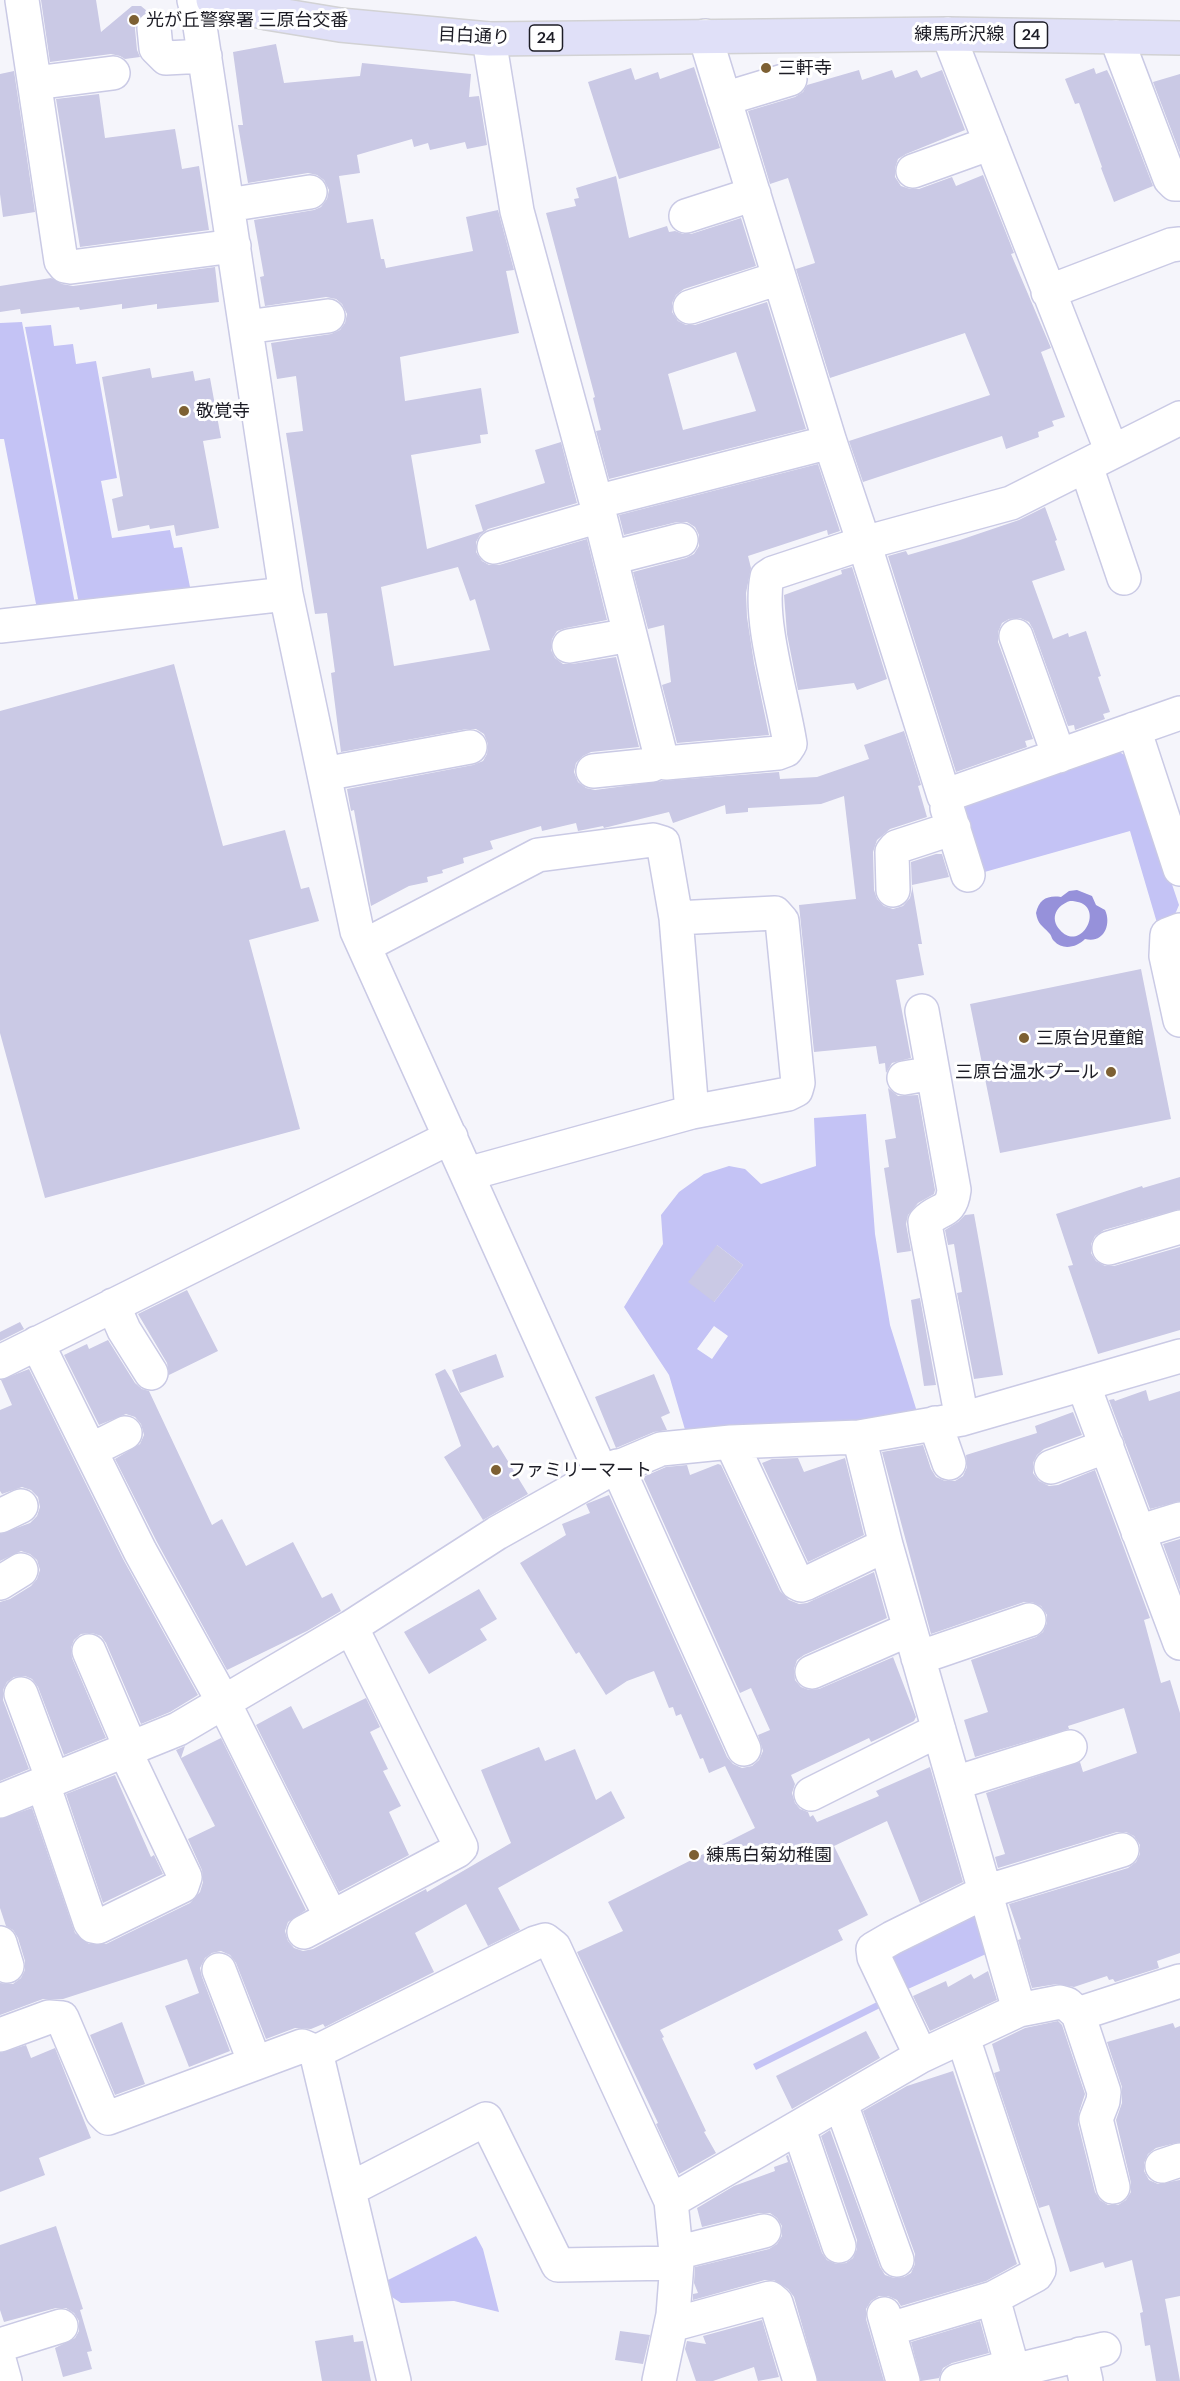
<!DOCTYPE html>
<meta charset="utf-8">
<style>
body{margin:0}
canvas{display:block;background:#f5f5fb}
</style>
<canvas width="1180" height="2381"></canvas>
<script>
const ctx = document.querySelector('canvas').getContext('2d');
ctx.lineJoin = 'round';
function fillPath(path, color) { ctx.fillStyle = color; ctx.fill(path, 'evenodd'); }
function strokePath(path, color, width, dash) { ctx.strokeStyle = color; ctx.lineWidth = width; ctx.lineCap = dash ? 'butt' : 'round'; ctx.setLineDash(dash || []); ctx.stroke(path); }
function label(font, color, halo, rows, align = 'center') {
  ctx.font = font + ' Lato,"Noto Sans JP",sans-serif'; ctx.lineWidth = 6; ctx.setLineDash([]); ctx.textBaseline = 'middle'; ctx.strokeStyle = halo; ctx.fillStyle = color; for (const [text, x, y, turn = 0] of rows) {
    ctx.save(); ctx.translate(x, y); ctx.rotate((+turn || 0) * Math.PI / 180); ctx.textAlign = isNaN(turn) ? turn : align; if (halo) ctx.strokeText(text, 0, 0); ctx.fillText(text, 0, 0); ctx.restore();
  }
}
fillPath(new Path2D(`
 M22,322L75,604L37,609L4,439H0V323Z
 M51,325L54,346L73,344L76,364L96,361L117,478L101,481L112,538L170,530L174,548L182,547L191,592L79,604L25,327Z
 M1117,751L1129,757L1179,905L1173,919L1157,923L1130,831L981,873L964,813L968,802Z
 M866,1114L875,1234L890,1325L918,1415L858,1423L686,1433L669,1375L624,1307L663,1244L661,1215L679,1192L704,1174L729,1166L745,1169L761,1184L816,1166L814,1118ZM717,1245L743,1265L714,1302ZM714,1326L728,1336L712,1359L697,1349Z
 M973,1908L995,1950L899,1993L889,1949Z
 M877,2002L886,2005L756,2070L753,2064Z
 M476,2236L483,2249L499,2312L454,2301L401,2303L389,2295L384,2282Z`), '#c4c3f5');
fillPath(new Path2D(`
 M1077,890L1092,896L1096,905L1105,910C1112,925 1103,944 1085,939C1077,947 1063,951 1054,941C1051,938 1052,936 1049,933C1042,925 1038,925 1036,913C1039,899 1048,895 1061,897L1069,891ZM1070,901C1109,901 1082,955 1060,930C1049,918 1057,905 1070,901Z`), '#9691da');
fillPath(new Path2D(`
 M41,0H96L101,32L132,6H141L147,11L137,20L135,29L137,50L140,57L125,59L120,56L111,54L50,62Z
 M276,44L284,83L360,76L362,63L471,74L469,97L479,96L487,145L467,149L465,142L430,150L428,143L414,147L412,139L357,155L360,173L339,176L347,223L373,219L381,259H384L386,268L473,251L466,217L498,210L514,270L506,271L519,333L400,357L405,401L481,388L488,434L480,435L481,443L411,455L427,549L483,531L475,505L545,483L535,450L561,442L577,503L488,529L480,535L476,542V552L482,561L489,565H499L587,539L607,620L566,628L557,631L552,639L551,650L555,658L563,664H572L616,657L639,747L591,752L583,756L576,763L574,772L578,782L586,788L595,790L662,781L779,772L780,779L817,777L869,759L864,745L904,731L921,785L918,786L927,817L890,829L877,840L873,852L874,890L877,899L884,906L893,909L903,906L910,898L912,890L911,862L936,854H942L949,877L912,885L922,944H918L924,975L896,980L911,1058L892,1063L886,1073L885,1063L879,1064L876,1046L814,1052L799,905L856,899L844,796L821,804L748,808V812L726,814L725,805L673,823L669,812L612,826L604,828L603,826L578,831L576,823L542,831L541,826L490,841L493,849L463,858L464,863L442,870L443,873L427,877L428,882L409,886L371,906L354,810L351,811L347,789L473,765L483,761L487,754L488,744L484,734L476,729H467L341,752L331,673L335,672L327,613L315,614L286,433L303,431L296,376L277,379L271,343L331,334L340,330L345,323L347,314L342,304L336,299L326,297L265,306L260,277L264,276L254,220L314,210L321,207L327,199L329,190L324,180L317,175L308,173L248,183L238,125H243L233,52ZM458,567L470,601L475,599L490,650L394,666L381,587Z
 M694,67L720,148L619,179L588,82L631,68L635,80L658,72L660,79Z
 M1094,68L1096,74L1107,70L1112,80L1153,186L1114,202L1101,168L1102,167L1079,103L1075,104L1065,79Z
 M859,70L862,80L892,70L895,78L917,70L921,78L942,70L965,130L906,154L898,159L895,168V177L901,186L910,189H919L952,177L956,186L983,175L1014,253L1011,254L1051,348L1041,352L1065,417L1052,421L1054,426L1038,432L1039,437L1006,449L1002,436L863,482L849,441L990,395L965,333L830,378L796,269L815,263L788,178L770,184L748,111L795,97L803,92L807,85Z
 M14,71L35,212L3,217L0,194V74Z
 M1180,74V153L1153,82Z
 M99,94L105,138L175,129L182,169L199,166L209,230L80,247L56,99Z
 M616,176L629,238L667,226L669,232L675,231L683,234H691L741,218L756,266L684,289L676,295L672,303V312L678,321L686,325H695L767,302L806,429L609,479L596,431L601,430L593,398L595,397L546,213L576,206L574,199L579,198L576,188ZM736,352L756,411L683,430L668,374Z
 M215,267L219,302L157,309V304L122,309V304L80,310L79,307L21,314L20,309L0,312V286L51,278L62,284L73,286Z
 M150,368L152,378L193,371L195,381L210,378L221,438L203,441L219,528L176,536L174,525L150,529L149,525L118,531L112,499L123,496L102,377Z
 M818,464L840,531L828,535L827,530L748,556L751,568L746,593L747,617L754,663L769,735L677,743L662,685L671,682L664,625L648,629L633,572L686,558L694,554L699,546V535L695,527L687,522H677L624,535L619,515Z
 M1045,507L1057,540L1055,541L1065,570L1032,581L1053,639L1068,633L1069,637L1086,631L1101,676L1098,677L1110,712L1103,714L1105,719L1075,730L1074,725L1068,726L1033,629L1029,622L1020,618L1009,619L1002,623L998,632V642L1033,739L1025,741L1027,747L956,772L888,556L906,551L908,555L960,540L1019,520Z
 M852,567L887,679L857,690L854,683L798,690L787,634L784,595L842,574L841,570Z
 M174,664L223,846L285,830L301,889L309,887L319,921L249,940L300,1129L45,1198L0,1033V711Z
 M1141,969L1171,1119L1000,1153L970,1004Z
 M888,1088L898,1096L918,1095L935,1190L934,1194L918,1203L908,1215L906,1224L911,1251L897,1253L884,1168L889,1167L885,1140L896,1138Z
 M1180,1177V1209L1104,1230L1095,1236L1091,1244V1253L1096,1261L1105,1266H1114L1180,1247V1330L1098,1354L1068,1266L1073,1265L1056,1214L1142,1186L1143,1188Z
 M974,1214L1003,1375L974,1379L957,1293L962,1292L954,1244L948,1245L945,1230L958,1222L965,1215Z
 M717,1245L743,1265L714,1302L688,1282Z
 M187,1290L218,1351L169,1375L167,1363L138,1314Z
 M920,1298L936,1385L924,1386L911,1300Z
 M20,1322L24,1329L0,1341V1332Z
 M108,1340L135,1383L142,1389L149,1391L212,1525L222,1519L246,1566L293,1542L322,1598L332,1593L341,1611L307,1631L227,1670L157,1542L115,1459L140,1444L144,1435L141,1424L135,1417L126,1414L99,1425L64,1355L87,1344L89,1349Z
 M496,1354L504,1377L460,1393L452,1370Z
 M29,1369L123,1559L198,1695L170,1712L141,1724L106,1643L101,1636L92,1633L81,1634L74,1640L71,1648L72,1658L106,1738L64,1755L38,1687L32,1679L25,1676L14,1677L7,1682L3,1690V1700L29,1769L0,1781V1602L10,1599L31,1586L37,1579L40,1570L37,1560L30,1554L21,1551L0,1561V1534L30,1523L37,1516L40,1507L38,1497L31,1490L22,1487L2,1494L0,1491V1410L12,1405L1,1380Z
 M445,1369L493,1448L498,1445L528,1494L483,1520L444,1457L461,1446L435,1374Z
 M654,1374L670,1413L661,1417L667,1430L654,1432L616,1448L595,1397Z
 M1146,1390L1149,1401L1180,1391V1501L1150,1509L1109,1400L1114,1399L1115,1401Z
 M1073,1412L1082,1435L1044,1449L1037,1455L1033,1463V1473L1039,1481L1049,1486L1058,1485L1095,1470L1150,1618L1144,1620L1161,1683L1170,1680L1180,1713V1953L1157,1961L1159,1968L1115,1982L1113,1979L1109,1980L1107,1976L1074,1987L1057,1984L1032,1988L1018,1940L1021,1939L1009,1904L1128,1868L1136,1862L1140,1854V1845L1134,1836L1126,1832H1117L998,1868L995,1857L1005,1854L986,1793L1080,1762L1083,1772L1137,1753L1124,1708L1068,1726L1069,1729L975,1757L964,1720L988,1712L971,1660L1036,1637L1043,1632L1047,1623V1615L1041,1606L1032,1602H1024L931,1634L882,1452L923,1445L931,1469L936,1477L945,1481H955L963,1476L967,1467L966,1455L1037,1433L1035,1426Z
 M798,1458L804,1472L845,1458L864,1535L808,1562L762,1463L772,1459Z
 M718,1464L721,1465L780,1591L789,1600L799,1604L807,1603L874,1572L887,1618L804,1655L797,1660L794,1669L795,1680L801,1687L809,1690L819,1689L898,1655L893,1657L916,1717L914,1721L884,1736L871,1742L869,1738L791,1775L795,1784L792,1793L795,1803L800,1809L808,1812L810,1817L813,1815L817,1822L879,1796L876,1791L930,1767L963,1882L920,1903L887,1821L834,1846L868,1915L838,1930L843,1940L660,2030L664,2037L662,2038L706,2131L704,2132L716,2153L679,2174L656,2124L658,2123L577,1952L623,1931L608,1902L755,1828L725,1766L709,1773L703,1758L700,1759L681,1714L676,1716L673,1707L669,1708L654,1671L627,1681L606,1695L579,1652L576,1654L520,1563L566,1535L562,1524L590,1513L586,1504L609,1495L727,1757L733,1764L742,1768L752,1766L759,1760L763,1751L758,1735L770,1730L751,1688L740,1693L643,1477L666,1467L687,1465L690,1475Z
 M1180,1539V1590L1163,1544Z
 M479,1589L497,1619L480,1629L487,1640L429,1674L404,1632Z
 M366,1698L380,1727L370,1732L388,1769L383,1771L401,1806L389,1812L409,1855L339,1892L256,1725L291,1706L303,1729Z
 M221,1738L306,1910L288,1922L285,1931L288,1941L294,1948L303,1951L313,1949L426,1889L427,1892L511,1843L481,1770L539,1747L545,1761L575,1749L596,1800L611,1791L625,1818L498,1888L520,1930L488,1946L466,1904L415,1933L434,1972L325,2027L323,2024L311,2029L295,2028L266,2039L236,1963L230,1955L221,1951L212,1953L205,1958L200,1968L202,1977L230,2051L189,2067L165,2006L199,1993L187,1959L63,1999H43L0,2015V1983L13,1984L21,1978L25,1970V1961L18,1938L13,1930L6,1926L0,1908V1819L32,1808L75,1933L89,1944H106L190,1903L200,1892L203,1882L202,1870L188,1839L215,1826L176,1750L185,1746L181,1758Z
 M115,1775L151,1857L154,1855L163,1874L103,1903L66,1794Z
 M988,1971L997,2000L930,2031L913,1996L946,1981L948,1987L971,1974L974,1979Z
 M1058,2021L1062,2025L1085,2094L1079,2112L1078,2124L1095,2192L1100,2200L1108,2205H1118L1126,2200L1131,2192V2183L1116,2120L1122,2103V2087L1107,2042L1173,2023L1175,2028L1180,2026V2142L1156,2148L1148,2154L1144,2163V2171L1149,2180L1158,2184L1180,2180V2296L1165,2299L1180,2381H1156L1150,2345L1145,2346L1140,2313L1143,2312L1132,2260L1105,2268L1103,2262L1070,2272L1049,2205L1039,2208L994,2073L1000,2071L992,2044L1025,2028Z
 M122,2022L145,2084L115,2095L90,2035Z
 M866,2031L880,2058L792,2109L776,2076Z
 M26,2045L31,2058L55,2048L91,2138L39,2158L45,2175L0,2192V2053Z
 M953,2071L1017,2264L986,2281L901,2306L897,2300L888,2296H879L871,2301L866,2309V2319L884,2381H818L794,2297L788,2289L774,2280H765L693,2300V2294L698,2293L694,2283L695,2267L769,2249L777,2244L782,2236V2226L777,2218L770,2213H759L702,2227L697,2208L734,2186L775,2171L774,2167L788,2162L786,2156L788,2155L822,2253L827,2260L836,2264L846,2263L853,2258L857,2249V2240L821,2136L830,2130L880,2267L885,2275L894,2278L904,2277L911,2273L915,2264V2254L863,2111L907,2086Z
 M56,2226L83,2309L80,2310L92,2351L87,2352L92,2369L63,2377L55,2348L75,2338L79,2331V2321L74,2313L66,2308H56L4,2322L0,2310V2245Z
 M762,2320L779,2377L758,2381L754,2367L713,2381H696L685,2349L687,2341L706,2344L703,2336Z
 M980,2321L989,2353L952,2363L943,2368L939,2378L921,2381L911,2342Z
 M620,2331L650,2335L643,2364L615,2360Z
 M353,2335L354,2342L363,2341L371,2381H322L315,2341Z`), '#cac9e5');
const minor = new Path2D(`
 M22,0L61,261L65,266L71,267L234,246
 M194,0L199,20L286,594L357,931L602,1474
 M154,28L156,48L166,58L205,56
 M948,34L1112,452
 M705,36L830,442L864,543L944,796L1180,713
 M1116,37L1170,179L1175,184H1180
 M489,39L517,211L600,516L660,753L662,759L666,763L778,753L786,750L790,744C783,698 758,621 767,577L773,573L864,543L1011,503L1180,418
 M35,83L113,73
 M724,99L790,79
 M913,171L991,143
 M228,205L310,192
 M686,216L754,194
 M1048,292L1171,245L1180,244
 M690,307L779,278
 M246,327L328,316
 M1086,466L1124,578
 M596,502L830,442
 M494,547L600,516
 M611,558L681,540
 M0,626L286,594
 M1016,636L1059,756
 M569,646L630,635
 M1134,729L1180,869
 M593,771L652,765L662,759
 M324,774L470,747
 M947,808L968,875
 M893,890L892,852L896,847L954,828
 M1180,930L1167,935L1166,956L1180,1020
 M364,946L538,855L653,840L663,843L676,918L692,1112
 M922,1011L954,1190C951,1215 939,1207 925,1222L926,1230L962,1419
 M904,1078L933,1073
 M467,1174L692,1112L788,1094L796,1090L798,1083L782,921L775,913L676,918
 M1109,1248L1180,1227
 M113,1305L124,1330L151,1373
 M37,1343L140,1551L224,1703L331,1917
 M0,1362L451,1137
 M1083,1384L1180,1643
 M935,1423L949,1463
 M859,1437L886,1545L1019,2010
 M731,1442L797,1583L801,1585L807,1583L886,1545
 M91,1450L125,1433
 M617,1466L744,1749
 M1051,1467L1107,1446
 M0,1516L21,1506
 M1138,1532L1180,1519
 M0,1583L21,1570
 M89,1651L131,1749
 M918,1658L1029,1620
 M812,1672L910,1629
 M21,1694L53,1780
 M955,1783L1070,1747
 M43,1784L90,1922L93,1926L98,1927L182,1886L185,1877L125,1751
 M811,1794L939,1730
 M0,1801L178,1729L351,1627L497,1533L602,1474L661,1449L731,1442L859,1437L962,1419L1180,1356
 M304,1932L457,1851L461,1847L351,1627
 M0,1943L7,1966
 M219,1970L255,2063
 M1078,2014L1104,2092L1103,2101L1096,2119L1113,2187
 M0,2035L49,2017L62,2018L102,2112L108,2118L302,2046L316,2052
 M963,2038L1038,2264L1039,2270L1036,2275L993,2298L1016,2381
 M316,2052L535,1943L545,1940L554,1947L671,2201L677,2263L673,2315L659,2381
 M316,2052L394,2381
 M921,2056L874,1957L873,1949L892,1938L985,1892L1122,1850
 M841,2104L897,2260
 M799,2129L839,2246
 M1162,2166L1180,2160
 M350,2189L486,2119L558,2265L677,2263
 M671,2201L921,2056L1019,2010L1060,2002L1067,2004L1078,2014L1180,1981
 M676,2253L764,2231
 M884,2314L903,2381
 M671,2325L770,2298L776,2303L800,2381
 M890,2329L993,2298
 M0,2345L61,2326
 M1080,2354L1086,2381
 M0,2363L5,2381
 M1013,2371L1104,2349
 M957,2381L1012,2366`);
const major = new Path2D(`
 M213,0L267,13L340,25L489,39L948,34L1180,38`);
strokePath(minor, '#cacae5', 36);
strokePath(major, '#d2d2d4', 36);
strokePath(minor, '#fff', 33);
strokePath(major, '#e0e0f8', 33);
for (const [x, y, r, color] of [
 [134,20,6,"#7d6033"],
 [766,68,6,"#7d6033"],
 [184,411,6,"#7d6033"],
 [1024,1038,6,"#7d6033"],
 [1111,1072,6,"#7d6033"],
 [496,1470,6,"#7d6033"],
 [694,1855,6,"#7d6033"]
]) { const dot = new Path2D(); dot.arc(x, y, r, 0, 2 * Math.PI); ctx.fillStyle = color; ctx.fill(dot); strokePath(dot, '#fff', 2); }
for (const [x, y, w] of [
 [1031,35,33],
 [546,38,33]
]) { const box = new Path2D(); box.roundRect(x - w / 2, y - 13, w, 26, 4.5); ctx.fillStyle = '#fff'; ctx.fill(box); strokePath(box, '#1d1d26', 1.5); }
label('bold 16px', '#1d1d26', null, [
 ["24",1031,35],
 ["24",546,38]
]);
label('18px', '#1d1d26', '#fff', [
 ["光が丘警察署 三原台交番",146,20],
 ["三軒寺",778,68],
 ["敬覚寺",196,411],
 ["三原台児童館",1036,1038],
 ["三原台温水プール",1099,1072,"right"],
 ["ファミリーマート",508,1470],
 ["練馬白菊幼稚園",706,1855]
], 'left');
label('18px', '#1d1d26', '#fff', [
 ["練馬所沢線",959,34],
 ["目白通り",474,36,3]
]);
</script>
